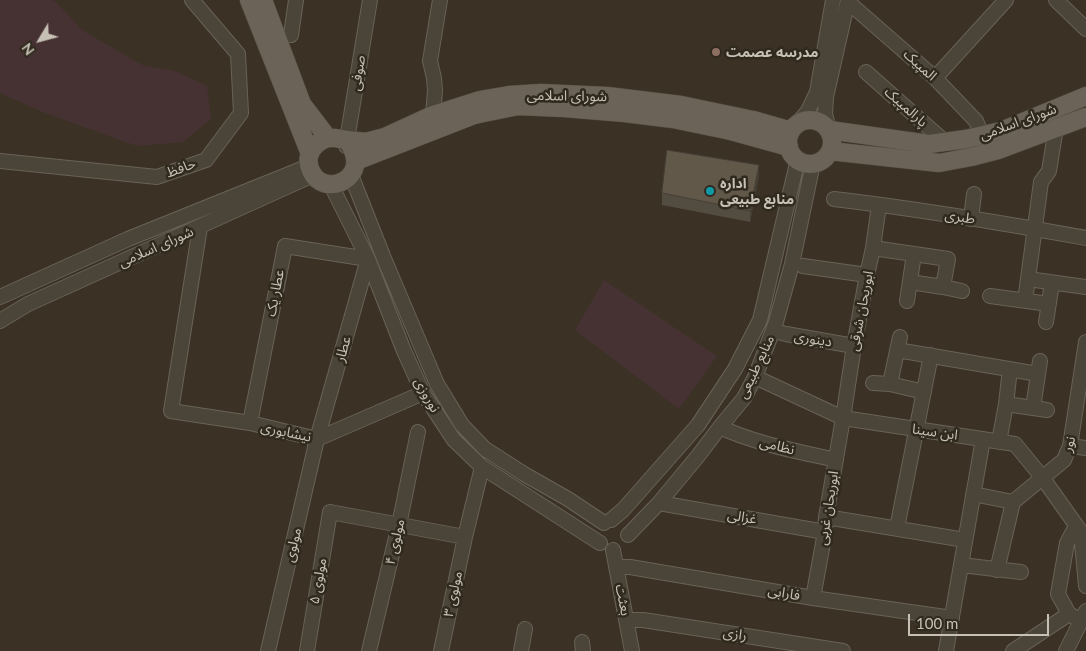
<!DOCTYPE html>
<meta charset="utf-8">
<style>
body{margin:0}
#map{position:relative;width:1086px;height:651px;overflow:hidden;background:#3b3225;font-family:Lato,sans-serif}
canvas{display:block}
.north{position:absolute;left:15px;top:15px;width:50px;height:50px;-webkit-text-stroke:4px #30291e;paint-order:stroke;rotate:233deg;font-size:14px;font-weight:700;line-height:20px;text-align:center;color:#c6c0b5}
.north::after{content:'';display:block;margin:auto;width:18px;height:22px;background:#c6c0b5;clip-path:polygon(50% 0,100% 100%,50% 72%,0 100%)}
.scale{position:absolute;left:908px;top:614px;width:141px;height:22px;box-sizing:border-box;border:2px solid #c6c0b5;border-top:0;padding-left:6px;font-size:15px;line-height:18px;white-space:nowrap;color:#c6c0b5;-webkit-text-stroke:4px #30291e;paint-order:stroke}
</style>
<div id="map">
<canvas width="1086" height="651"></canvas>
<div class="north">N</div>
<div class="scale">100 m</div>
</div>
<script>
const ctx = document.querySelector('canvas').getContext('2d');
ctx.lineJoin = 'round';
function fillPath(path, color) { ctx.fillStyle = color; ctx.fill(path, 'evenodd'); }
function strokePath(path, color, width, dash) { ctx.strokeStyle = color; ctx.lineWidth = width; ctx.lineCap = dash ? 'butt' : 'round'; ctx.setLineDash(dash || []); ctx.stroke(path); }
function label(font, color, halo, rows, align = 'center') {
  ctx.font = font + ' Lato,"Noto Sans Arabic",sans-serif'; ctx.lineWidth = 5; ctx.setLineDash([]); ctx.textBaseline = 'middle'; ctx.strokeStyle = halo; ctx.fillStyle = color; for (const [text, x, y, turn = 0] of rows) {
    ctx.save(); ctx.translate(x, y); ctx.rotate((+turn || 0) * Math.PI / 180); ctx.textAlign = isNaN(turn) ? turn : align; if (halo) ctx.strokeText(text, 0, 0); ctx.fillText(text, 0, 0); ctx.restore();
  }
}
fillPath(new Path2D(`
 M0,0H52L56,2L82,30L142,65L175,71L207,86L211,119L183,142L137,146L45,113L0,93Z
 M604,280L717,356L679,409L575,330Z`), '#473233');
const minor = new Path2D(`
 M1056,0L1086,29
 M848,2L935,78L976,121L982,135
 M291,35L296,0
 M866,72L945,142
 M935,78L1006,0
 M433,115L435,91L434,78L430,61L440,0
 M796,125L808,111L817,92L833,0
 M829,130L825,114L826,97L848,0
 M346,146L370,0
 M0,161L157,177L206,160L241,113L238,54L192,0
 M351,175L383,256L437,384L462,425L485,449L524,474L568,499L604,523
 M331,185L368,259L404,351L423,393L454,440L482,467L600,543
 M834,199C919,209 1003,223 1086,238
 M971,219L974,194
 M200,227L171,411L250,423L317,439L423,393
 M873,248L948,259L943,287
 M803,266L867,275
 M1028,279L1086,287
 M910,282L943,287L962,291
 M990,296L1049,304
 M0,297L128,239L309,166
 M907,301L914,254
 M1025,301L1041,182L1049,171L1056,128
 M0,321L28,304L313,175
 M1046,322L1052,283
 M773,331L786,334L854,346
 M897,350L1038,374
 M755,377L843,418L1015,444L1042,477L1081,532L1086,535
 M873,383L890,384L924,392
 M890,384L900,337
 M1006,404L1047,410
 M1033,408L1040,361
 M250,423L285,246L368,259L317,439L268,651
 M720,427C756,444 797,451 836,460
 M999,442L1006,404L1010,369
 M1070,446L1086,448
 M973,494L1013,502L1064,460L1070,446L1086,342
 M659,503L825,532
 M826,517L965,540
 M611,520L623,510L698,425L735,369L760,320L798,159
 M1076,526L1067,543L1058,594L1069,614L1081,621
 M897,528L931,355
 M1081,532L1086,586
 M628,535L659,503L698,456L720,427L744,398L755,377L776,322L792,264L813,163
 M613,550L632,651
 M961,565L1021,572
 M616,567H630L813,598L952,618
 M997,570L1013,502
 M813,598L825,532L826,517L843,418L854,346L867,275L873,248L879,205
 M626,620H643L843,651
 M582,642L583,651
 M307,651L330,512L465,537
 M369,651L399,525L418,432
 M441,651L465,537L482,467
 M521,651L525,629
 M946,651L983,439
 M1013,651L1069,614
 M1066,651L1086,611`);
const major = new Path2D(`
 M249,0L310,154
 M263,0L302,104L328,138
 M788 142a22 22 0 1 1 44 0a22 22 0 1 1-44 0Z
 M829,130L929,144L966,139L1001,131L1086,96
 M328,138H335L347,140C350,145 353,149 354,154C363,181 323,197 311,171C309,167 308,161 309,156C312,146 319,141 328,138Z
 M347,140L366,142L385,137L433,115L480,100L509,95L541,93L607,96L681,105L753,120L791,131
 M830,151L939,163L971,157L998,150L1086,117
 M356,161L474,115L518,106L564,108L625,113L673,119L731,131L789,147`);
strokePath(minor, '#696257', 16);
strokePath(major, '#575045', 19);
strokePath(minor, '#4b4439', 14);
strokePath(major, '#6b6357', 18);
fillPath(new Path2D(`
 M759,176L750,222L662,205V193Z`), '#534c40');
fillPath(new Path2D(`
 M759,165V176L750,222V211Z`), '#443e34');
const building = new Path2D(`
 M667,150L759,165L750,211L662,193Z`);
fillPath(building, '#61584a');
strokePath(building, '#443e34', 1);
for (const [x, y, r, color] of [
 [716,52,5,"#8d6e63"],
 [710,191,5,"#0f9aa8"]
]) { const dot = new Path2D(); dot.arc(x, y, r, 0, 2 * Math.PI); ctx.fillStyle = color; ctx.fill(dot); strokePath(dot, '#30291e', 2); }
label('bold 14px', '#c6c0b5', '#30291e', [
 ["مدرسه عصمت",726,52],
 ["اداره",720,183],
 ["منابع طبیعی",720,199]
], 'left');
label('14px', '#c6c0b5', '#30291e', [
 ["المپیک",920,65,42],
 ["صوفی",358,73,-81],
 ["شورای اسلامی",567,96,1],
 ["پارالمپیک",906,107,42],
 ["شورای اسلامی",1018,122,-20],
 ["حافظ",181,168,-20],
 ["طبری",960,217,9],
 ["شورای اسلامی",156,247,-24],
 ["عطار یک",275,293,-79],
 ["ابوریحان شرقی",861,311,-79],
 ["دینوری",813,339,10],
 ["عطار",343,349,-74],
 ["منابع طبیعی",756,367,-65],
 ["نوروزی",427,395,60],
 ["نیشابوری",286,432,12],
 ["ابن سینا",935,432,8],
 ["نور",1069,444,-74],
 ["نظامی",777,446,14],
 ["ابوریحان غربی",828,508,-81],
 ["غزالی",742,517,10],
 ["مولوی ۴",395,542,-77],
 ["مولوی",293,545,-77],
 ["مولوی ۵",318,581,-80],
 ["فارابی",784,593,10],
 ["مولوی ۳",453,594,-78],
 ["بعثت",623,600,79],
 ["رازی",735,634,9]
]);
</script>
